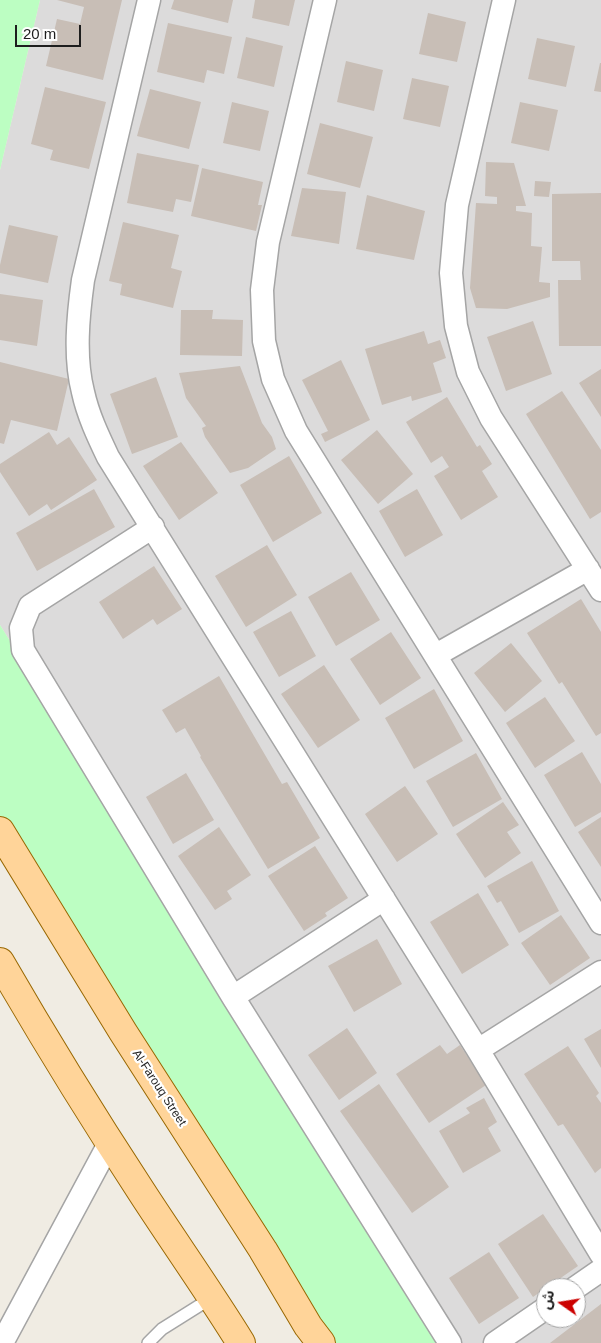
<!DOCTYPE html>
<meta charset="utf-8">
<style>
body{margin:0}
#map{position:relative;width:601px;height:1343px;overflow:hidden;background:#f0ece3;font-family:Helvetica,"Noto Sans Arabic",sans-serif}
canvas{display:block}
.north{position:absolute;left:536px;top:1278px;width:50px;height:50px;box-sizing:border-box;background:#fff;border:1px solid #a5a5a5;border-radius:50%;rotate:283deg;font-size:14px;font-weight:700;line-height:20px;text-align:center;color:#1e1e1e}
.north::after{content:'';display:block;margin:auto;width:18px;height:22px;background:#cc0100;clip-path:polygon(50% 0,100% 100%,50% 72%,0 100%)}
.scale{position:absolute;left:15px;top:25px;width:66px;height:22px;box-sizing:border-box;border:2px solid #1e1e1e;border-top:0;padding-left:6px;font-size:15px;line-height:18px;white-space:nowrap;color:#1e1e1e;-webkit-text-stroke:4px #fff;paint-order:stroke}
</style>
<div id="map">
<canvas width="601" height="1343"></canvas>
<div class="north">ش</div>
<div class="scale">20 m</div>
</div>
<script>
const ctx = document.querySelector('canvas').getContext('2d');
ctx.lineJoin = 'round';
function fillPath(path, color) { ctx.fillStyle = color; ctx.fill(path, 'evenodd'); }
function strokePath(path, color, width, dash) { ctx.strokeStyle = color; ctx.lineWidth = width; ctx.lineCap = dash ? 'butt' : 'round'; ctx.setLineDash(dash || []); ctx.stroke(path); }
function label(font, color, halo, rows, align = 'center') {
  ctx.font = font + ' Helvetica,sans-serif'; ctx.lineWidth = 4.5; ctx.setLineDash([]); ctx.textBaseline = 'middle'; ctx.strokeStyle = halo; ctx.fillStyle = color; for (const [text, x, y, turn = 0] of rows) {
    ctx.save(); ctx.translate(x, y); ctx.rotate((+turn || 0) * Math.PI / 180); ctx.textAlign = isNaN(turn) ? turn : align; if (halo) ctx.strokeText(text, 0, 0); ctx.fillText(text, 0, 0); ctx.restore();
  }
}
fillPath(new Path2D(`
 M40,0H601V1343H449L0,625V170ZM546,1288H576V1318H546Z`), '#dcdbdb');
fillPath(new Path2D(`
 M0,0H40L0,170Z
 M0,625L449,1343H321L0,823Z`), '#bcfec2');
fillPath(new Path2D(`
 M57,0H122L103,80L46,66L57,19L80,24L84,7Z
 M174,0H233L228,23L171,9Z
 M255,0H295L289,26L252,18Z
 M428,13L466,22L457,62L419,54Z
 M168,23L232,37L224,74L207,70L204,83L157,72Z
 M246,37L283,46L274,87L237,78Z
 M537,38L575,46L566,87L528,79Z
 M346,61L383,70L374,111L337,102Z
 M600,63H601V92L594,91Z
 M412,78L449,86L440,127L403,119Z
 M45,87L106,102L89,169L50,160L53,150L31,144Z
 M150,89L201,102L189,149L137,136Z
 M232,102L269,111L260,151L223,143Z
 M520,102L558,110L549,151L511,143Z
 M320,123L373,137L360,188L307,174Z
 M137,153L199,165L191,202L176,199L173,212L127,203Z
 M486,162L514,163L526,206H516V211L532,213L531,246L542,247L539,282L550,283V297L507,309L476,308L470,288L476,203L497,204V197L485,196Z
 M202,168L263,182L258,205H262L256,231L191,216Z
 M535,181L551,182L549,197L534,196Z
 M302,188L346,192L339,244L291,236Z
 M601,193V346H559L558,280H581L580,261H552V194Z
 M367,195L425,211L414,260L356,249Z
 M123,222L179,235L171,268L182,271L173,308L120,295L122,284L109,281Z
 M9,225L58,236L48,283L0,273V265Z
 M0,294L43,300L37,346L0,340Z
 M181,310H213L212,319L243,320L242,356L180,355Z
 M533,321L552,374L506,391L487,337Z
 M424,331L428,344L440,340L446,358L433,363L442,392L412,401L411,396L382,405L365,349Z
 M341,360L370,420L325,442L321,434L328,431L302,380Z
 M0,362L69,379L57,431L11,420L4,444L0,443Z
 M240,366L262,423L272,437L276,449L248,468L230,473L205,437L202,428L206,426L186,398L179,373Z
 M601,369V417L579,383Z
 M156,377L178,437L132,454L110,394Z
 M562,391L601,450V512L590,519L526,414Z
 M447,397L477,447L480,445L492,464L482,471L498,497L461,520L434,476L449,467L442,456L431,463L406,422Z
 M377,430L413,474L378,504L341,460Z
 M49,432L57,445L69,437L97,480L51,510L47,504L29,516L0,472V464Z
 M181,442L218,493L179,520L143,466Z
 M289,456L322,513L273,542L240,485Z
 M94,489L115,527L37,571L16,533Z
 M417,489L443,535L405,557L379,511Z
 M267,545L297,595L246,627L215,576Z
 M154,566L182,609L157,625L153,619L123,639L99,602Z
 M351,572L380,620L336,646L308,597Z
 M581,599L601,632V733L596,736L562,682L559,684L527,633Z
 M291,611L316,656L279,677L253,632Z
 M391,632L421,678L380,705L350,659Z
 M511,643L542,681L505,712L474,673Z
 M324,665L360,720L318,748L281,694Z
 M219,676L282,784L287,782L320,838L268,869L200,757L201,756L185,728L176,733L162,710Z
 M434,689L463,741L414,769L385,718Z
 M545,697L575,741L535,768L506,723Z
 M582,752L601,784V812L575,827L544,775Z
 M476,753L502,799L453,827L426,781Z
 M186,773L214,820L173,844L146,797Z
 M405,786L438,834L397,862L365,814Z
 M503,802L519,825L507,832L521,853L485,878L456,834Z
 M601,817V867L578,832Z
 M219,827L251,875L227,891L232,899L215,910L178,856Z
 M315,846L348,898L325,913L327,916L304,931L268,876Z
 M532,861L559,911L519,933L501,901L497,903L487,886Z
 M478,893L509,945L462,974L430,922Z
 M561,915L590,958L550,985L521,943Z
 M377,939L402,984L354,1012L328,966Z
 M347,1028L377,1073L339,1100L308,1055Z
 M601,1029V1068L584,1039Z
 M440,1045L447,1054L460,1045L486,1085L429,1123L396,1074Z
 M568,1046L599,1093L596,1096L601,1103V1168L595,1173L563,1124L558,1126L524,1074Z
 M379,1084L449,1187L412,1213L340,1111Z
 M484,1098L497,1122L488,1128L501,1151L463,1173L439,1131L470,1113L466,1108Z
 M543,1214L578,1266L533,1297L498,1244Z
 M489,1252L519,1298L479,1324L449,1278Z
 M601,1304V1343H550Z`), '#c8beb6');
const lane = new Path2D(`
 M148,1343L162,1329L213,1297`);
const street = new Path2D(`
 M149,0L83,280C78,316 74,357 83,392C88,415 98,436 108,457L478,1050L601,1254
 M325,0L268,242L262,290L264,341L273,379L296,431L601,923
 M504,0L457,205L451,273L456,326L468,372L491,418L601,590
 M153,527L30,606L21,628L23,650L233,997L450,1343
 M436,655L588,569
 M233,997L384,899
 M478,1050L601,972
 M575,1288L601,1270
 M2,1343L110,1142
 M495,1343L546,1308`);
const primary = new Path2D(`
 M0,831L123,1032L263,1250L308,1326L321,1343
 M0,962C45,1040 92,1116 141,1191C174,1242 209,1291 241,1343`);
strokePath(lane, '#a5a5a5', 14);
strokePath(street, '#a5a5a5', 25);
strokePath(primary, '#986700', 30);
strokePath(lane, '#fff', 11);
strokePath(street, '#fff', 22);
strokePath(primary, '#ffd499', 28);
label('12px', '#1e1e1e', '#fff', [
 ["Al-Farouq Street",159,1088,57]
]);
</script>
